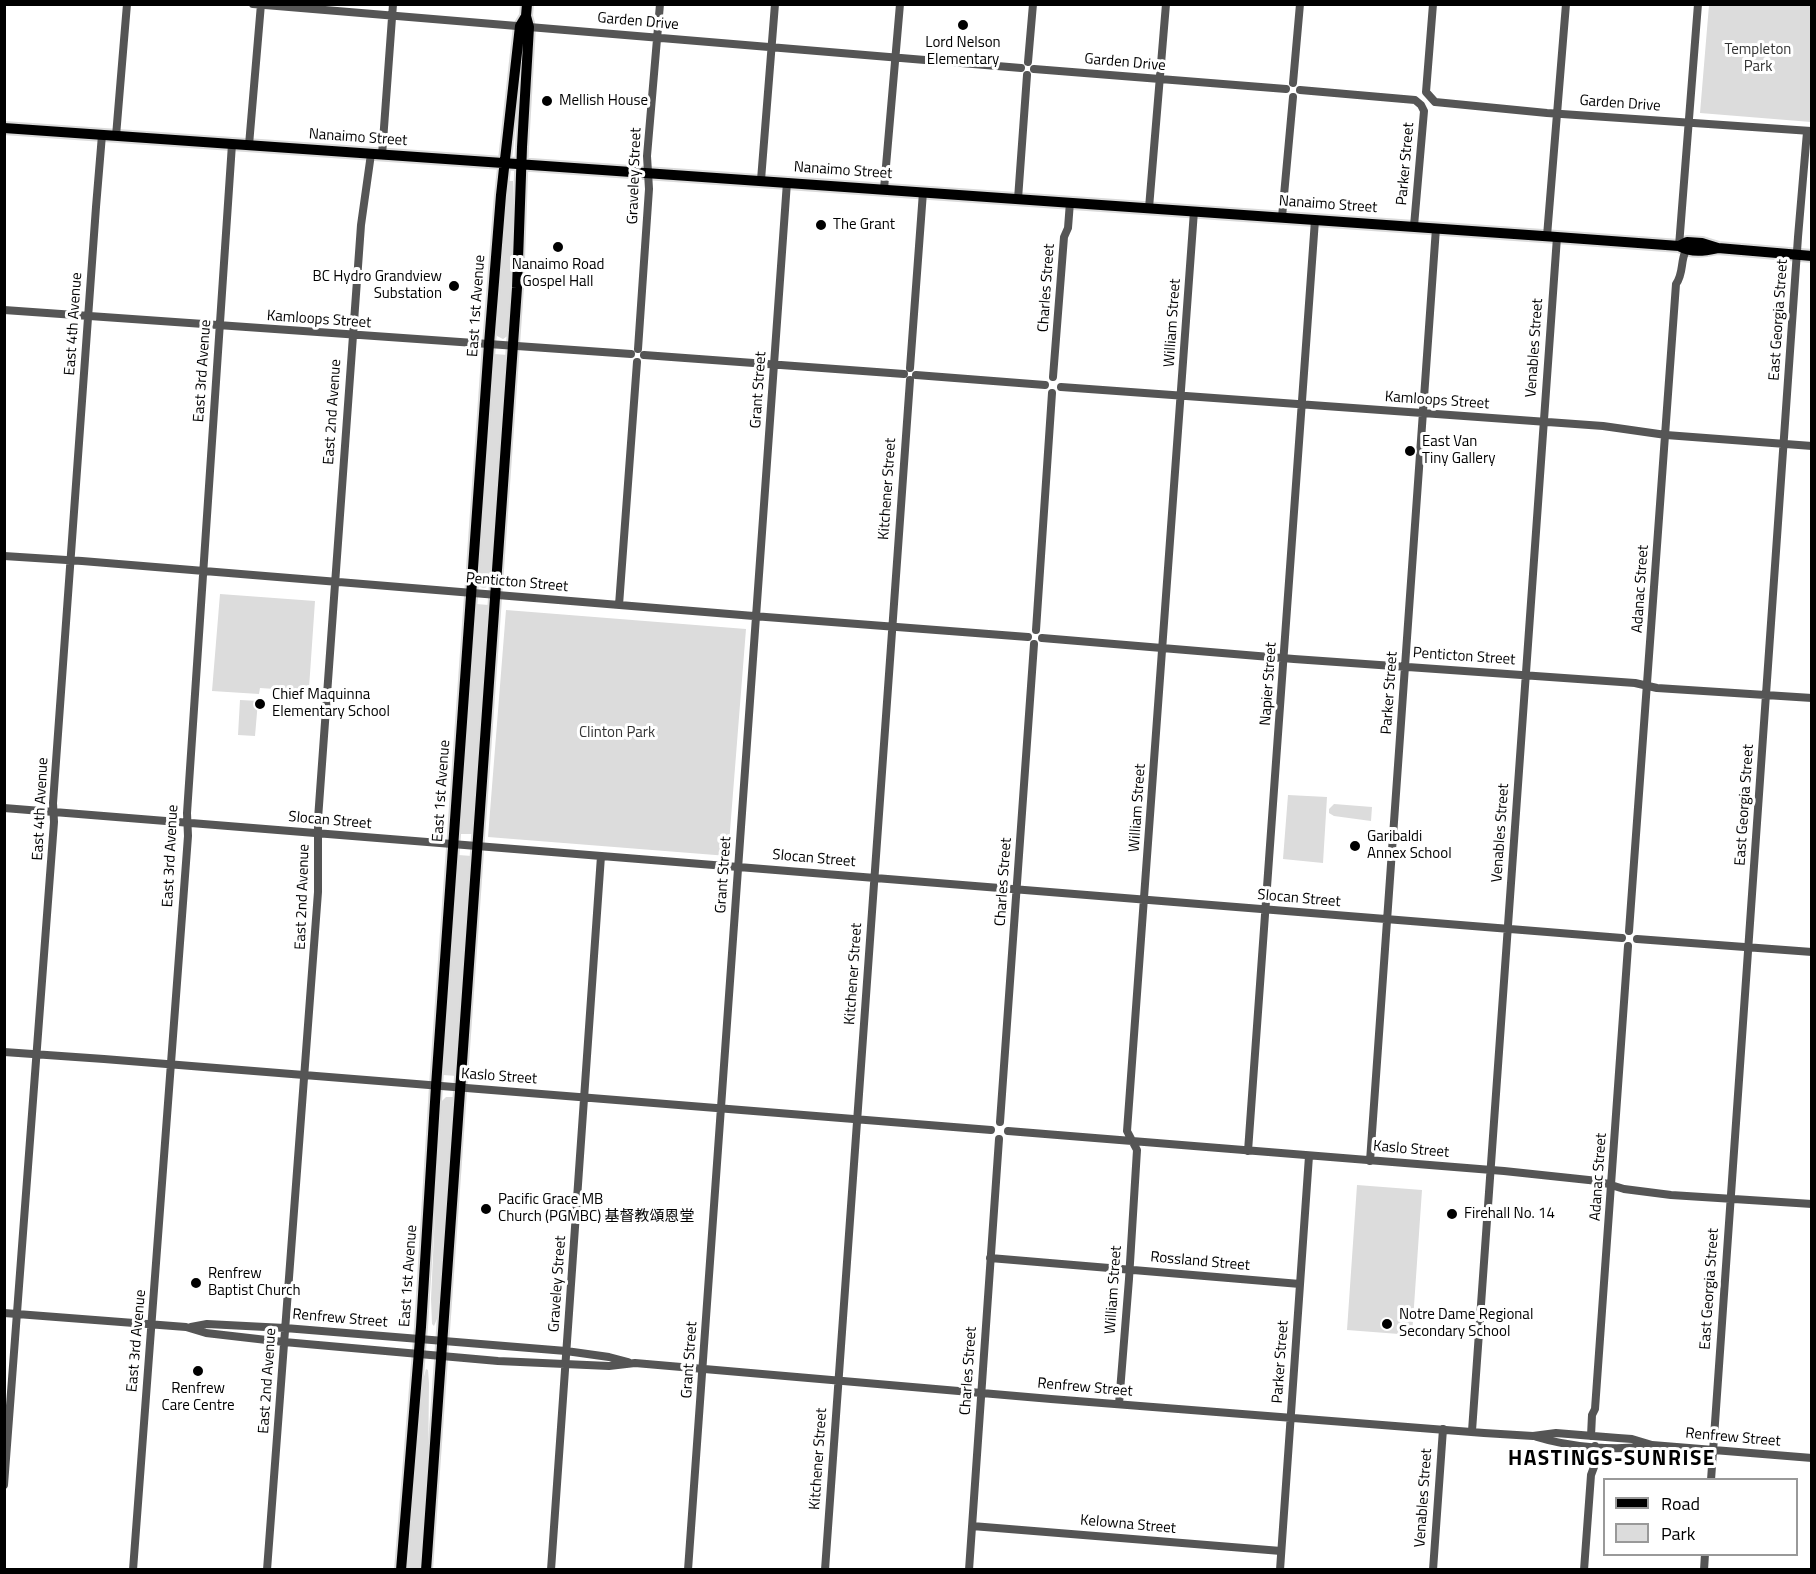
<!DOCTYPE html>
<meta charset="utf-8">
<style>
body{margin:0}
#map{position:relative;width:1816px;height:1574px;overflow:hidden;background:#fff;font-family:"Titillium Web",sans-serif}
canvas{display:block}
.frame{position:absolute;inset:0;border:6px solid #000;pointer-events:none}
.legend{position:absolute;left:1603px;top:1478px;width:195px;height:78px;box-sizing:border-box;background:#fff;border:2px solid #999;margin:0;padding:8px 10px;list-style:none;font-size:18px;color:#000}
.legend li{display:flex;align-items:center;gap:12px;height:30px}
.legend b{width:30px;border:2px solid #999}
</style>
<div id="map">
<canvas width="1816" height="1574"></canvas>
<div class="frame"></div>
<ul class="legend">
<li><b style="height:8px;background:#000"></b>Road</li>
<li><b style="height:16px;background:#dcdcdc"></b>Park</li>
</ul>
</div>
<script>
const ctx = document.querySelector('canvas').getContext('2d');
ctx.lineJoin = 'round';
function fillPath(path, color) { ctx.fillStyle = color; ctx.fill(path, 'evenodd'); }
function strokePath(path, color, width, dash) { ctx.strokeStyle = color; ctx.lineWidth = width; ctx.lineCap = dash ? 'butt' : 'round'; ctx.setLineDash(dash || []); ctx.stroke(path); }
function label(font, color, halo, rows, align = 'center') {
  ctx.font = font + ' "Titillium Web","Noto Sans SC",sans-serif'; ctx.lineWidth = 6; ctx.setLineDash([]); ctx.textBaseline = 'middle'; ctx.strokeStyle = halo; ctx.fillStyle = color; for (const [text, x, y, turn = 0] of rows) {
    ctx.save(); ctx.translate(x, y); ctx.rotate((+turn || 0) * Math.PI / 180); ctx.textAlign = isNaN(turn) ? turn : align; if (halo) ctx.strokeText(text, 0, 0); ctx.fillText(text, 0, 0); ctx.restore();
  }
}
fillPath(new Path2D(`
 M1709,5H1811V122L1700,113Z
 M509,181H513L514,279L509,335L503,339L497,336L495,331L504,214Z
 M494,354L508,355L491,584C487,588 483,589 479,586L477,581Z
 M220,594L315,601L309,688L304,691L260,688L259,694L212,691Z
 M476,604L489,605L474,834H459Z
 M506,610L746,629L728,856L488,837Z
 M240,700L258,701L255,736L238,735Z
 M1288,795L1327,797L1323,863L1283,859Z
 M1334,804L1372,807L1371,821L1334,816L1329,813V809Z
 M458,855L472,856L457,1076L443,1075L442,1072Z
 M446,1097H455L439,1314L434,1326L432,1324L431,1299L435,1213L434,1195L439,1112L442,1101Z
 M1357,1185L1422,1190L1412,1335L1347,1330Z
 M426,1369L428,1370L429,1383L428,1475L421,1569L406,1570L419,1395Z`), '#dcdcdc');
const major = new Path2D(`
 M4,128L1557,237L1679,246C1692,253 1704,251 1718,248
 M1679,246L1687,242L1702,243L1718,248L1812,256
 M401,1570L421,1327L436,1086L489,344L501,195L520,26L526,16
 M426,1570L517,288L522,147L529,27L526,16L527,4`);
strokePath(major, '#dbdbdb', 14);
strokePath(new Path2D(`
 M253,4L1021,68
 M1433,4L1426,92L1435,102L1547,113L1811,131
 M1028,62L1033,4
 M1034,69L1286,89
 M1293,83L1300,4
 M1300,90L1415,100L1421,105L1424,111L1414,226
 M116,136L127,4
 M249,145L261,4
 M382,155L393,4
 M761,180L775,4
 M884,189L900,4
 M1018,199L1027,75
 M1149,208L1166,4
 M1282,217L1293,97
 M1547,236L1566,4
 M1679,246L1698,4
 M4,310L631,354
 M638,349L649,189L647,156L660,4
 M644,355L904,374
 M910,368L923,192
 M916,375L1045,385
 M1053,377L1064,237L1068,228L1070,202
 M1061,387L1603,426L1666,435L1812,446
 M4,556L82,561L766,617L1028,637
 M619,605L637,362
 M1036,630L1052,393
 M1042,638L1294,659L1635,683L1657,688L1812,698
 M4,808L1622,938
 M1629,931L1676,284C1684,273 1680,262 1686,250
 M1637,939L1812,952
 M4,1052L104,1059L991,1130
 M1000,1122L1034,644
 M1008,1131L1504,1171L1598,1181L1624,1189L1671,1195L1812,1204
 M1248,1151L1315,220
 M1370,1161L1436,228
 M990,1258L1300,1284
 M4,1313L186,1327L206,1333L284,1342L498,1361L609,1366L635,1363L1051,1399L1484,1433L1533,1436L1556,1433L1618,1438L1632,1439L1652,1445L1812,1458
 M191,1327L207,1324L285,1328L566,1351L609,1357L628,1362
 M1119,1404L1129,1279L1137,1150L1127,1131L1194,211
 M1472,1431L1557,237
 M1591,1436L1592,1415L1595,1409L1628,946
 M1537,1437C1569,1447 1615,1451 1648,1446
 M1711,1480L1798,237L1807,132
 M4,1485L54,822L53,803L96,207L102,135
 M972,1526L1281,1551
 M133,1570L188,836L187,813L232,144
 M267,1570L318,892V819L361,225L371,154
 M551,1570L601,856
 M688,1570L787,182
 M825,1570L910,380
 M969,1570L999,1139
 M1280,1570L1309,1156
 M1433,1570L1443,1429
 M1584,1570L1591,1475L1594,1467L1595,1446
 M1704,1570L1705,1554`), '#555', 8);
strokePath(major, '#000', 10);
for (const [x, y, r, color] of [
 [963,25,6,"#000"],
 [547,101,6,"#000"],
 [821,225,6,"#000"],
 [558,247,6,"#000"],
 [454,286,6,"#000"],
 [1410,451,6,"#000"],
 [260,704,6,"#000"],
 [1355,846,6,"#000"],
 [486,1209,6,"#000"],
 [1452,1214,6,"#000"],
 [196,1283,6,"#000"],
 [1387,1324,6,"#000"],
 [198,1371,6,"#000"]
]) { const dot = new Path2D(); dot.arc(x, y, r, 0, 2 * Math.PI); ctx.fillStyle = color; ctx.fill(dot); strokePath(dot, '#fff', 2); }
label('15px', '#000', '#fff', [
 ["Garden Drive",638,22,5],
 ["Garden Drive",1125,63,5],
 ["Garden Drive",1620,104,4],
 ["Nanaimo Street",358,138,4],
 ["Parker Street",1406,164,-85],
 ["Nanaimo Street",843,171,4],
 ["Graveley Street",635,176,-88],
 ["Nanaimo Street",1328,205,4],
 ["Charles Street",1047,288,-86],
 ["East 1st Avenue",477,306,-86],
 ["Kamloops Street",319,320,4],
 ["East Georgia Street",1779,320,-86],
 ["William Street",1173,323,-86],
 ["East 4th Avenue",74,324,-86],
 ["Venables Street",1535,348,-86],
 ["East 3rd Avenue",203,371,-86],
 ["Grant Street",759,390,-86],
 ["Kamloops Street",1437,401,4],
 ["East 2nd Avenue",333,412,-86],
 ["Kitchener Street",888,489,-86],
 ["Penticton Street",517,583,5],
 ["Adanac Street",1641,589,-86],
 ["Penticton Street",1464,657,4],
 ["Napier Street",1269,684,-86],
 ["Parker Street",1390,693,-86],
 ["East 1st Avenue",442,791,-86],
 ["East Georgia Street",1745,805,-86],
 ["William Street",1138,808,-86],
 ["East 4th Avenue",41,809,-87],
 ["Slocan Street",330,821,5],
 ["Venables Street",1501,833,-86],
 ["East 3rd Avenue",171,856,-87],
 ["Slocan Street",814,859,5],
 ["Grant Street",724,875,-86],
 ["Charles Street",1004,882,-86],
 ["East 2nd Avenue",303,897,-88],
 ["Slocan Street",1299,899,5],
 ["Kitchener Street",854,974,-86],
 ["Kaslo Street",499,1077,4],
 ["Kaslo Street",1411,1150,5],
 ["Adanac Street",1599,1177,-86],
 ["Rossland Street",1200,1262,5],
 ["East 1st Avenue",409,1276,-86],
 ["Graveley Street",558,1284,-86],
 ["East Georgia Street",1710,1289,-86],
 ["William Street",1114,1290,-86],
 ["Renfrew Street",340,1319,5],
 ["East 3rd Avenue",137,1341,-85],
 ["Grant Street",690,1360,-86],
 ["Parker Street",1281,1362,-86],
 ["Charles Street",969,1371,-86],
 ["East 2nd Avenue",268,1381,-86],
 ["Renfrew Street",1085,1388,5],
 ["Renfrew Street",1733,1438,5],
 ["Kitchener Street",819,1459,-86],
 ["Venables Street",1424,1498,-86],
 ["Kelowna Street",1128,1525,5]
]);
label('15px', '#000', '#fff', [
 ["Lord Nelson",963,43,"center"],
 ["Elementary",963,60,"center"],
 ["Mellish House",559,101],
 ["The Grant",833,225],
 ["Nanaimo Road",558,265,"center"],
 ["Gospel Hall",558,282,"center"],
 ["BC Hydro Grandview",442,277,"right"],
 ["Substation",442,294,"right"],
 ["East Van",1422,442],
 ["Tiny Gallery",1422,459],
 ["Chief Maquinna",272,695],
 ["Elementary School",272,712],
 ["Garibaldi",1367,837],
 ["Annex School",1367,854],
 ["Pacific Grace MB",498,1200],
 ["Church (PGMBC) 基督教頌恩堂",498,1217],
 ["Firehall No. 14",1464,1214],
 ["Renfrew",208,1274],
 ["Baptist Church",208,1291],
 ["Notre Dame Regional",1399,1315],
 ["Secondary School",1399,1332],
 ["Renfrew",198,1389,"center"],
 ["Care Centre",198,1406,"center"]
], 'left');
label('15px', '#333', '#fff', [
 ["Templeton",1758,50],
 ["Park",1758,67],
 ["Clinton Park",617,733]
]);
ctx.letterSpacing = '1.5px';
label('bold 21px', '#000', '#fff', [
 ["HASTINGS-SUNRISE",1612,1460]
]);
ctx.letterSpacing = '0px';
</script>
